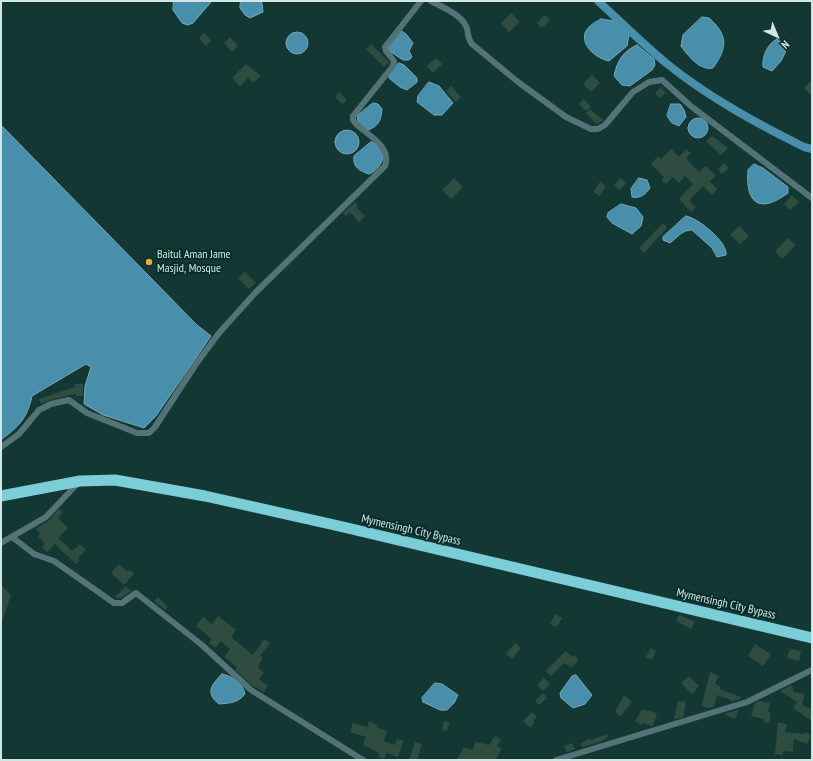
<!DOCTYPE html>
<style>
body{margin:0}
#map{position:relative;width:813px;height:761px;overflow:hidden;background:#133834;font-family:"PT Sans Narrow",sans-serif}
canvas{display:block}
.frame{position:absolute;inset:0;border:2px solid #d3e6e3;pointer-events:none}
.north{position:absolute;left:757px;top:16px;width:40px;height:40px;-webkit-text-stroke:3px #072e2a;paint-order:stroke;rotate:136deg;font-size:11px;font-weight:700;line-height:16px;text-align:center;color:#d3e6e3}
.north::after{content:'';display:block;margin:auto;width:14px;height:18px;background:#d3e6e3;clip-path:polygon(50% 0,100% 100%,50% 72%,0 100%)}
</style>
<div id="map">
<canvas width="813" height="761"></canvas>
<div class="frame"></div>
<div class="north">N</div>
</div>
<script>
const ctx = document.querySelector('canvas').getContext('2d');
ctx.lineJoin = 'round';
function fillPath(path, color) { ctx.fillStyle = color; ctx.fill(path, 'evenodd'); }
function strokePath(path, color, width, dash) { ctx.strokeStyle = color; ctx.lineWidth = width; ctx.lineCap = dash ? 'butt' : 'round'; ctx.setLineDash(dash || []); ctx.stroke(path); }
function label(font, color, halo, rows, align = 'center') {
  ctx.font = font + ' "PT Sans Narrow",sans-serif'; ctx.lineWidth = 4; ctx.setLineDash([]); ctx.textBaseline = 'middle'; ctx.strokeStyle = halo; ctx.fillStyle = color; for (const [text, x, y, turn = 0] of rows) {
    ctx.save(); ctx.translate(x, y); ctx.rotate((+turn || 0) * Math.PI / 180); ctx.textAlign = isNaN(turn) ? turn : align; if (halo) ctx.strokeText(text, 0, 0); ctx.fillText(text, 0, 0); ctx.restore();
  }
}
const water = new Path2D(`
 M174,1H212L193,23L188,25L182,23L173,10Z
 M241,1H259L262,3L263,12L250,18L245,15L240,8Z
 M702,17L709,18C728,35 728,47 713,68C700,71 688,56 681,46L683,35Z
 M601,19L614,21L629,35L627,46L609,61C598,59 581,47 585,33C588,26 595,22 601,19Z
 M400,30L406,34L413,43L409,51L412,57L409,60H403L388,50V45Z
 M286 43a11 11 0 1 1 22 0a11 11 0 1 1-22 0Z
 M777,39L785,45L786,51L781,61L772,71L763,67C762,57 767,44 777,39Z
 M637,45L654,59L655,65L652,70L630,86L622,85L614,76C617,61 623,51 637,45Z
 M399,63L404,65L417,78V82L407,90L400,87L389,78L390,73Z
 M429,82L439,86L453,103L442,115H434L417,102L418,96Z
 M373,103L378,104L382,109C381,120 379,126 368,130L359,124L357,116Z
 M671,104H680L684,110L686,117L679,126L672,123L667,116Z
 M688 128a10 10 0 1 1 20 0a10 10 0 1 1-20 0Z
 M1,125L197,325L211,336L156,416L144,428L103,415L84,404L85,386L91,367L86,364L32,396C27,419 19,426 1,440Z
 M335 142a12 12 0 1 1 24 0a12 12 0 1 1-24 0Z
 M371,142C391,145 384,168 369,174C360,171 352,167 354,156Z
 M754,164L763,168L788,187V193C760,214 745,204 748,170Z
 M639,178L647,180L650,188C646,194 640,199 632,197L631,189Z
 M621,204L636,208L643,217L641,226L632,234L612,223L607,217L608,213Z
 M686,216C698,218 728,242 726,255L717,257L712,248L692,230C682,230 678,237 670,243L663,240V237Z
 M222,674C232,676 243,683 245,694C238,703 230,703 219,704C205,693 211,685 222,674Z
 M576,675L592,695L585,704L573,708L561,698L560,693L572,676Z
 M435,683L442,684L458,695L454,703L447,710H440L423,702L422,698Z`);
fillPath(water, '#498eaa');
strokePath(water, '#72a8bb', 1);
strokePath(new Path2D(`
 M598,1C621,22 642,43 666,63C708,97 756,123 804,147L812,149`), '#498eaa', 8);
fillPath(new Path2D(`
 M511,13L520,22L509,32L501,23Z
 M545,15L550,20L542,28L537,23Z
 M204,33L211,41L206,46L199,38Z
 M230,37L238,46L232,52L224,43Z
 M371,44L389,62L384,67L366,49Z
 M436,58L442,64L433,73L427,66Z
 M246,64L261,76L253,83L248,78L240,86L232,78Z
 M592,75L600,83L591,92L583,84Z
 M812,80V96L804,88Z
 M451,86L461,97L456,102L446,91Z
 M661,87L666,93L660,98L655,93Z
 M339,92L347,100L342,104L335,97Z
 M584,99L591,107L586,111L579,104Z
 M590,109L603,120L602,121L596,124L586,113Z
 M712,136L728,148L721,155L706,141Z
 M671,149L679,157L686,149L691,153L686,158L699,172L706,166L716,176L710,181L717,189L712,195L703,186L689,201L696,207L691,212L679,199L693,184L685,176L679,183L673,177L666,184L661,180L664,177L651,164L658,156L661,159Z
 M724,163L729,168L722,174L718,169Z
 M454,178L463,187L451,199L442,190Z
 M621,178L626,183L619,190L614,185Z
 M600,182L606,186L600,196L593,192Z
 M792,195L799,202L790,210L784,204Z
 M355,202L358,205L356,207L365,216L359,222L350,212L346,216L343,213Z
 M663,223L667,228L644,253L639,248Z
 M739,226L749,236L740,244L730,235Z
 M788,238L796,245L782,259L775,251Z
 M245,272L256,283L249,289L238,278Z
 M75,384H83V396H76L75,394L50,400L41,404L39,399L75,387Z
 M59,509L63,512L58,518L68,528L58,538L72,551L80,544L86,550L78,558L80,560L76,564L55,544L47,552L42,547L45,544L38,536L40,534L36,529L49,520Z
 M119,564L127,572L130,570L134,574L124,585L111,573Z
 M1,585L11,595L2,622H1Z
 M126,586L131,591L121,598H117L115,597Z
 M158,597L168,607L165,610L154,601Z
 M555,614L562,618L557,627L550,624Z
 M679,615L695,622L691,629L676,621Z
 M218,616L236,630L231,637L253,655L264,639L270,643L260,656L263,658L258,667L264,673L259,679L268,686L264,692L253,686L235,670L237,667L224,657L230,649L221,641L216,648L209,643L212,639L196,626L203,617L212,624Z
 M515,643L521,648L512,659L506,654Z
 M755,644L771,654L763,666L748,656Z
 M651,648L656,651L652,660L646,657Z
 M790,649L801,651L799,661L787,658Z
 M566,651L572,657L574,655L579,660L571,668L565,663L563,664L551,676L545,671Z
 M710,672L719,676L715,684L721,687L720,689L741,697L740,699L730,702L731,700L717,695L714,707L706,708L702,705Z
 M689,676L699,686L692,694L681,683Z
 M544,678L550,684L543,691L537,685Z
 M791,685L794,692L803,694L805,693L802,705L812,709V721L793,708L797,702L780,691Z
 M543,693L547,698L539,705L535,701Z
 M624,695L632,702L621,716L615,712Z
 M678,701L686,702L683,717L676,719L674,718Z
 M759,701L770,703L768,712L771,713L769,723L763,722L764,719L751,716L755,703Z
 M642,709L657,713L653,726L642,723L641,725L635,721Z
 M739,710L735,719L726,715V713Z
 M532,712L537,717L533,721L534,723L530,728L523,721Z
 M369,721L378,725L376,727L387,731L384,741L395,745L397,739L404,741L398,757L386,753L384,759L378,756L379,753L363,745L366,737L350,732L353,723L367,727Z
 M444,721L450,723L447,731L442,730Z
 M778,722L787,724L785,732L804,734L805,732L811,735L807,744L794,739L793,752L783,751V755L775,754Z
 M607,734L608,737L600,742L582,747L580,744L590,738L591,740Z
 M495,736L501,740L497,746L502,749L495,760H457L464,747L472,750L476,742L489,745Z
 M415,742L422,744L417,760H409Z
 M572,743L575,749L567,752L564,746Z`), '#2e4c3f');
strokePath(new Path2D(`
 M431,1C442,7 460,14 466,26C469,32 466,36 472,44L518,82L566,117L591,129H598L605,125L633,92L649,82L662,80L692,107L812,198
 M1,447L19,434L39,410L51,404L69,400L87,413L137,433H149L155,427L196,364L219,333L255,293L385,166C392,147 368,135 356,124L353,120V116L393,66L394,61L386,51L385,47L421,1
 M12,537L34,554L54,561L114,603H122L136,593L202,645L251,690L363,760
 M1,543L46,517L79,482
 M556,760L747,702L812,670`), '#547377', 6);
strokePath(new Path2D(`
 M1,496L80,481L115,480L205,496L339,526L812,638`), '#7bcdd8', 11);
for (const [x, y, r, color] of [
 [149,262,4,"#e6ad36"]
]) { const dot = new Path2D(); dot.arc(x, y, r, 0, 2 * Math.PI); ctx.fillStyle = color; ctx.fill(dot); strokePath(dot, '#072e2a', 1.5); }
label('12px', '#d3e6e3', '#072e2a', [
 ["Baitul Aman Jame",157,255],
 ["Masjid, Mosque",157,269]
], 'left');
label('12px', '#d3e6e3', '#072e2a', [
 ["Mymensingh City Bypass",411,530,13],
 ["Mymensingh City Bypass",726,604,13]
]);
</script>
